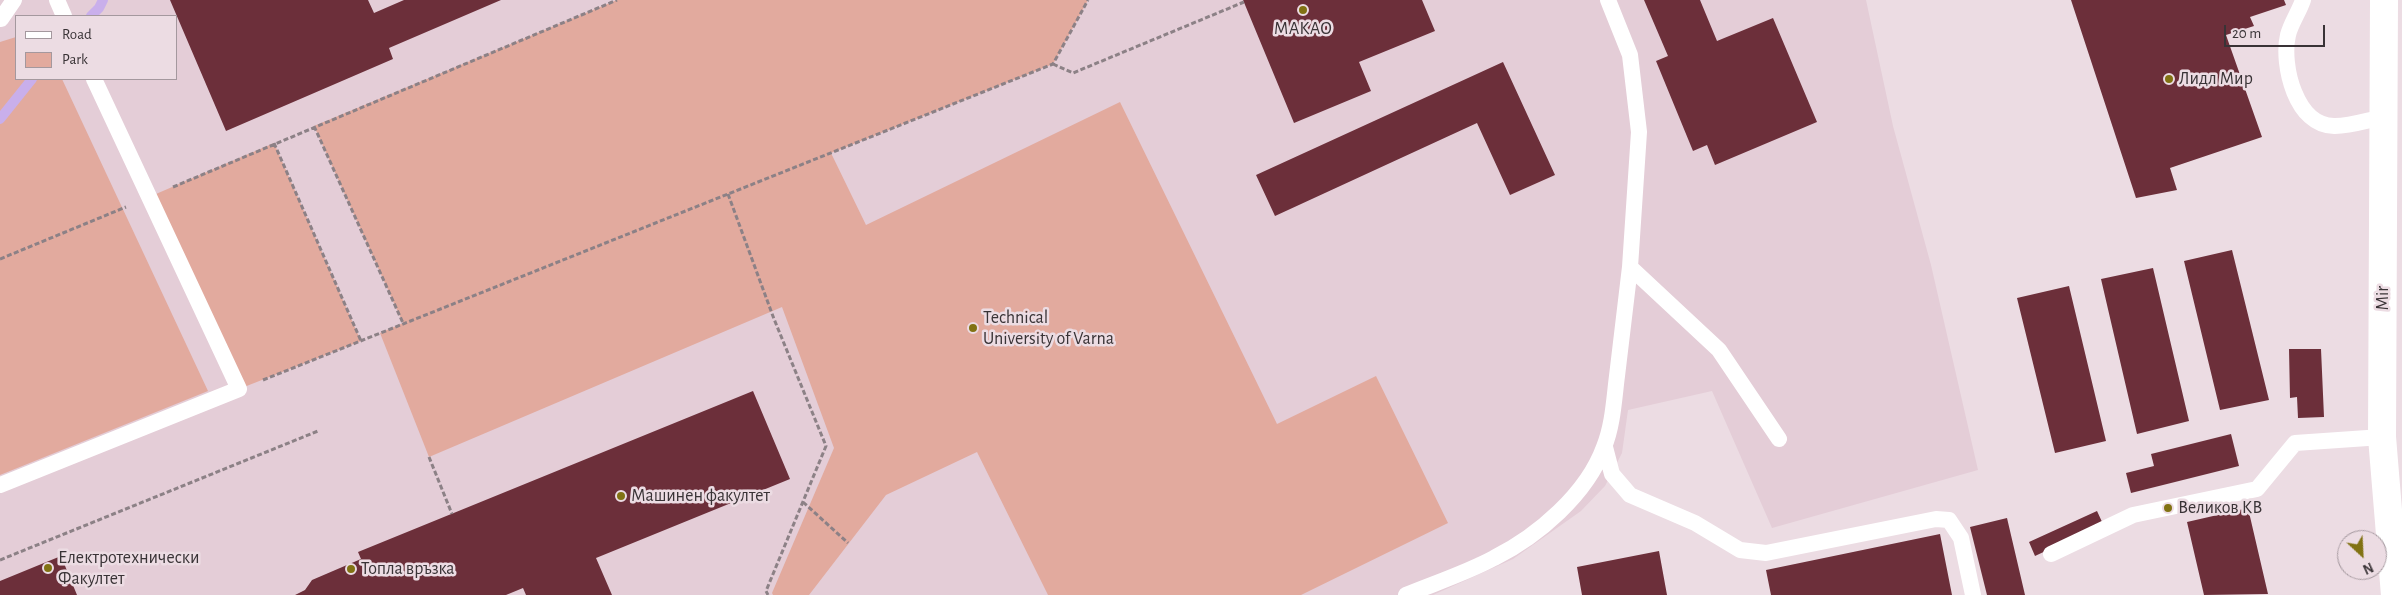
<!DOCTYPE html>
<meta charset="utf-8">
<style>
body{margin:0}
#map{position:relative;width:2402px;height:595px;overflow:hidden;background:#ecdce3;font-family:"Alegreya Sans",sans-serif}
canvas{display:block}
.legend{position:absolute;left:15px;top:15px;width:162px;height:65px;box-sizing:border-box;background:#ecdce3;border:1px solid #a4989e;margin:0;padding:6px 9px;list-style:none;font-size:15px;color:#393336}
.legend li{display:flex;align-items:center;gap:10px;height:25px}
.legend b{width:25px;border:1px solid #a4989e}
.north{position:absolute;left:2337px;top:530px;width:50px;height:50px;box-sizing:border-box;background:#ecdce3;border:1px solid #a4989e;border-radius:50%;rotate:155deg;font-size:14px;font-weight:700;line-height:20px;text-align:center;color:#393336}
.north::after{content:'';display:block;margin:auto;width:18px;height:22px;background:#817213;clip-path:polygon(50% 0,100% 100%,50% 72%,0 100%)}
.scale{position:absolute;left:2224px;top:25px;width:101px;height:22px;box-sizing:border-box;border:2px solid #393336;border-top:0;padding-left:6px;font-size:15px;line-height:18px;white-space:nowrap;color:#393336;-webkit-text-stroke:4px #ecdce3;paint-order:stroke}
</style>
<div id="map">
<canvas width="2402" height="595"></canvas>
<ul class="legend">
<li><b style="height:6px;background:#fff"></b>Road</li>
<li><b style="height:14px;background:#e2aa9e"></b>Park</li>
</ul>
<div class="north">N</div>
<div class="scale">20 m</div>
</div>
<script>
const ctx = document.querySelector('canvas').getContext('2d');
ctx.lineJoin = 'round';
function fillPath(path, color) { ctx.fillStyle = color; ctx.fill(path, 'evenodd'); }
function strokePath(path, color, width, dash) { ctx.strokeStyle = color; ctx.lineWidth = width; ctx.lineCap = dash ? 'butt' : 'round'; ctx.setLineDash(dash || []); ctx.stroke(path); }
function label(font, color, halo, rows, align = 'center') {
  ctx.font = font + ' "Alegreya Sans",sans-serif'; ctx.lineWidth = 5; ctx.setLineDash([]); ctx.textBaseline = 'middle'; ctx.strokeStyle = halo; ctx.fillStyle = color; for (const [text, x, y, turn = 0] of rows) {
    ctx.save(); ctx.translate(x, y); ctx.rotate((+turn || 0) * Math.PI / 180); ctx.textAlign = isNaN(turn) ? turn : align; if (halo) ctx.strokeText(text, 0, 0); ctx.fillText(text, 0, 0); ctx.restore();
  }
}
fillPath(new Path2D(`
 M0,0H1866L1893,126L1931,265L1978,470L1772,528L1712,391L1628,410L1622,453L1605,486L1581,511L1513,559L1433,595H0ZM16,16H176V79H16Z`), '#e4cdd7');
fillPath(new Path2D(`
 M617,0H1088L1053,64L831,153L866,225L1120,102L1277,424L1376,376L1448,523L1301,595H1048L977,452L886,495L809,595H773L772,593L834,448L782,307L429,457L380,333L403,323L314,126Z
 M16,37V79H62L208,391L0,475V42Z
 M274,143L361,341L239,389L149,197Z`), '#e2aa9e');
strokePath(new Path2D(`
 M91,16L99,8L103,0
 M0,119L32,79`), '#c9afeb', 10);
fillPath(new Path2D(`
 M170,0H368L374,13L404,0H501L389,48L393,59L226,131Z
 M1243,0H1422L1435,31L1359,62L1371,91L1294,123Z
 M1644,0H1700L1717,41L1773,18L1817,122L1715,165L1707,145L1693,151L1656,61L1668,56Z
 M2071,0H2284L2286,5L2250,17L2254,26L2226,35L2262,137L2170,168L2177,190L2136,198Z
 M1503,62L1555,175L1510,195L1477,123L1275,216L1256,175Z
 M2232,250L2269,400L2220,410L2184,261Z
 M2153,268L2189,421L2137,434L2101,279Z
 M2069,286L2106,441L2055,453L2017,298Z
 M2289,349H2321L2324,417L2298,418L2297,397L2290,398Z
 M753,391L790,479L596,558L612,595H526L523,588L506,595H295L305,590L312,580L361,559L358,552Z
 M2231,434L2239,466L2131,493L2126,473L2154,466L2151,454Z
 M2248,508L2268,594L2204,595L2187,522Z
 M2097,511L2103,524L2035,556L2029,542Z
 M2007,518L2025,595H1987L1970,527Z
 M1940,534L1952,595H1771L1766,570Z
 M1659,551L1667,595H1582L1577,567Z
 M61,556L77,595H0V581Z`), '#6c2f3a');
strokePath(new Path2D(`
 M1053,64L1073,73L1244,2
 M314,126L403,323
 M274,143L361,341
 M173,187L617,0
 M728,194L774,319L826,446L766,591L768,595
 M0,259L126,207
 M263,380L1053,64L1088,0
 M429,457L452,514
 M803,502L848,543
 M0,560L318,431`), '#8c8186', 3, [5, 2.5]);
strokePath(new Path2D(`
 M57,0L64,16
 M1608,0L1630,55L1639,132L1630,267L1719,350L1779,439
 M2303,0C2299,12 2291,23 2288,35C2281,65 2296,127 2335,126C2351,126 2368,120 2384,117
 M1,19L14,0
 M1605,447L1612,474L1630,495L1695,523L1740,550L1766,553L1936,519L1949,520L1961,538L1973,595
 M0,485L239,389L94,79
 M2051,554L2133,515L2257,489L2295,443L2382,437
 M1406,595C1435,583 1466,573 1494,558C1538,536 1587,494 1604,447C1613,425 1614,399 1617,376C1621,340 1626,303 1630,267`), '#fff', 16);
strokePath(new Path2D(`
 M2384,0L2382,437L2395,595`), '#fff', 28);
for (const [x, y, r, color] of [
 [1303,10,5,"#817213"],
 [2169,79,5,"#817213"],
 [973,328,5,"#817213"],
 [621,496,5,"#817213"],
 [2168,508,5,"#817213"],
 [48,568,5,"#817213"],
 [351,569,5,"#817213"]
]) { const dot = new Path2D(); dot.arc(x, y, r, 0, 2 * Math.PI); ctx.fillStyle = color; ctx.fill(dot); strokePath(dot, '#ecdce3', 2); }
label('18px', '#393336', '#ecdce3', [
 ["МАКАО",1303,29,"center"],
 ["Лидл Мир",2179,79],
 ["Technical",983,318],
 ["University of Varna",983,339],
 ["Машинен факултет",631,496],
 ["Великов КВ",2178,508],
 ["Електротехнически",58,558],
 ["Факултет",58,579],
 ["Топла връзка",361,569]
], 'left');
label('18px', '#393336', '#ecdce3', [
 ["Mir",2383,298,-90]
]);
</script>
